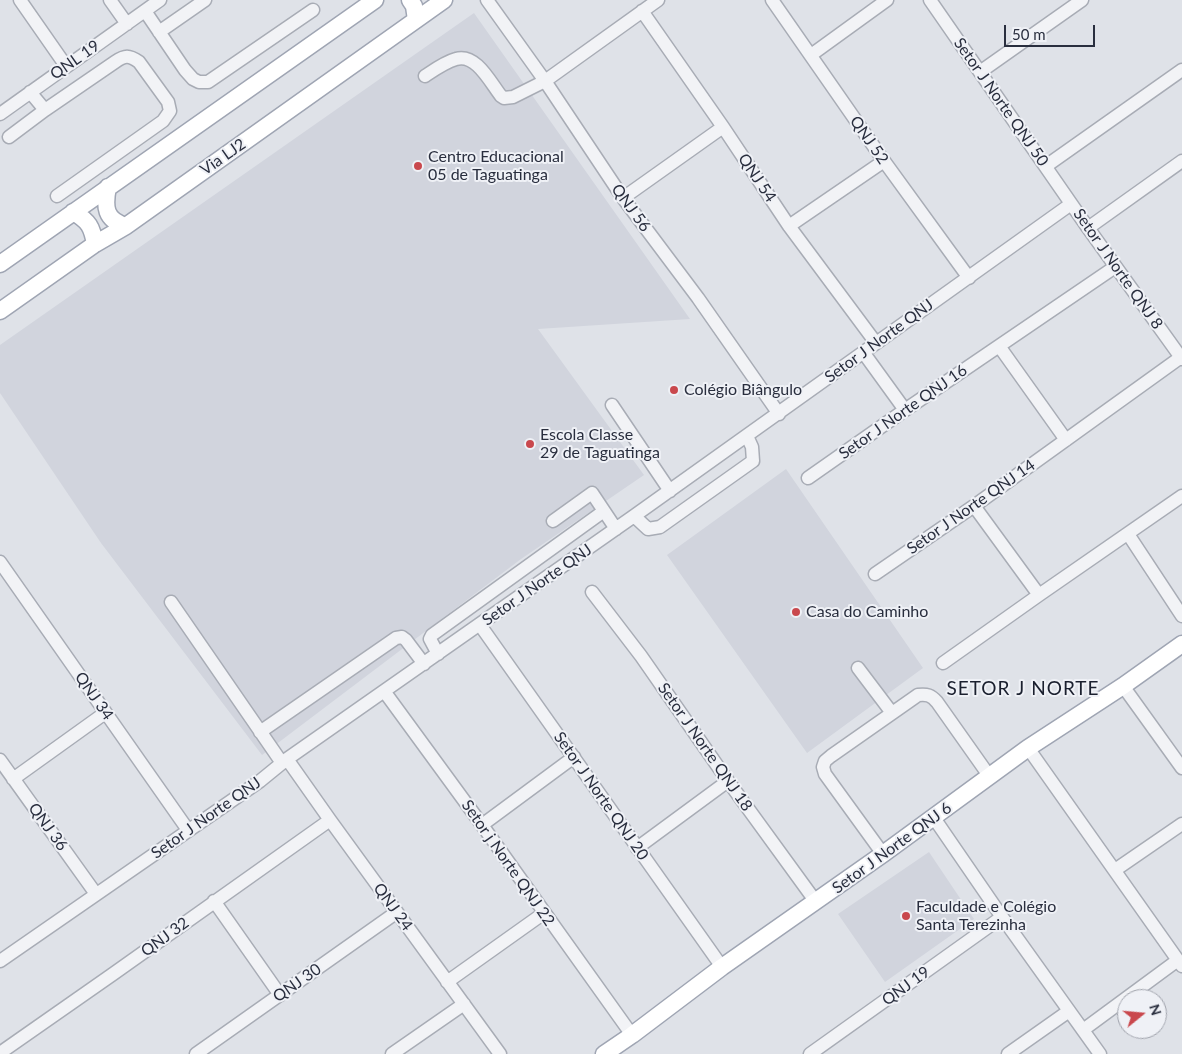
<!DOCTYPE html>
<meta charset="utf-8">
<style>
body{margin:0}
#map{position:relative;width:1182px;height:1054px;overflow:hidden;background:#dfe2e8;font-family:Lato,sans-serif}
canvas{display:block}
.north{position:absolute;left:1117px;top:989px;width:50px;height:50px;box-sizing:border-box;background:#eff1f6;border:1px solid #a0a3ac;border-radius:50%;rotate:73deg;font-size:14px;font-weight:700;line-height:20px;text-align:center;color:#292e3e}
.north::after{content:'';display:block;margin:auto;width:18px;height:22px;background:#c9484d;clip-path:polygon(50% 0,100% 100%,50% 72%,0 100%)}
.scale{position:absolute;left:1004px;top:25px;width:91px;height:22px;box-sizing:border-box;border:2px solid #292e3e;border-top:0;padding-left:6px;font-size:15px;line-height:18px;white-space:nowrap;color:#292e3e;-webkit-text-stroke:4px #eff1f6;paint-order:stroke}
</style>
<div id="map">
<canvas width="1182" height="1054"></canvas>
<div class="north">N</div>
<div class="scale">50 m</div>
</div>
<script>
const ctx = document.querySelector('canvas').getContext('2d');
ctx.lineJoin = 'round';
function fillPath(path, color) { ctx.fillStyle = color; ctx.fill(path, 'evenodd'); }
function strokePath(path, color, width, dash) { ctx.strokeStyle = color; ctx.lineWidth = width; ctx.lineCap = dash ? 'butt' : 'round'; ctx.setLineDash(dash || []); ctx.stroke(path); }
function label(font, color, halo, rows, align = 'center') {
  ctx.font = font + ' Lato,sans-serif'; ctx.lineWidth = 4; ctx.setLineDash([]); ctx.textBaseline = 'middle'; ctx.strokeStyle = halo; ctx.fillStyle = color; for (const [text, x, y, turn = 0] of rows) {
    ctx.save(); ctx.translate(x, y); ctx.rotate((+turn || 0) * Math.PI / 180); ctx.textAlign = isNaN(turn) ? turn : align; if (halo) ctx.strokeText(text, 0, 0); ctx.fillText(text, 0, 0); ctx.restore();
  }
}
fillPath(new Path2D(`
 M474,13L690,319L538,329L644,475L521,559L262,755L101,543L0,393V345Z
 M786,469L923,668L807,753L667,555Z
 M929,852L974,919L885,982L838,914Z`), '#d1d4dd');
const minor = new Path2D(`
 M20,0L66,66
 M110,0L127,24
 M487,0L545,81L623,198L698,298L779,414
 M772,0L884,161L969,278
 M930,0L1088,228L1182,359
 M145,11L185,70L193,79L199,82H208L313,10
 M642,11L723,127L789,226L876,343
 M159,32L205,0
 M811,55L887,0
 M980,72L1082,0
 M425,76C434,70 445,62 456,59C476,53 490,82 501,96L504,98L513,97L545,81L658,0
 M30,92L45,110L115,62C125,55 129,55 139,62L168,102L170,111L163,121L57,196
 M0,114L160,0
 M9,137L45,110
 M1046,166L1182,70
 M623,198L723,127
 M789,226L884,161
 M1088,228L1182,161
 M999,346L1066,440
 M863,352L905,410
 M612,405L670,491
 M808,478L905,410L1115,267
 M974,506L1039,595
 M634,516L648,529L660,527L753,461L752,447L747,436
 M553,521L592,493L616,529
 M1128,534L1182,616
 M0,562L188,830
 M875,574L974,506L1181,357
 M592,592L641,656L728,781L816,902
 M171,602L282,763
 M480,625L722,967
 M438,654L430,639L432,635L604,511
 M943,663L1039,595L1182,496
 M858,668L892,713
 M1123,686L1182,768
 M384,691L482,825L632,1035
 M260,732L396,638L402,637L406,640L424,664
 M1028,748L1182,966
 M287,759L330,820L500,1054
 M0,760L96,894
 M13,779L105,713
 M934,818L1002,917L1100,1054
 M482,825L574,757
 M637,848L728,781
 M883,854L825,774L823,767L825,761L831,756L918,695C927,694 931,695 937,702L990,777
 M1115,870L1182,824
 M214,901L280,995
 M0,961L260,781L287,759L634,516L1071,204
 M447,982L544,913
 M1083,1030L1178,960
 M0,1053L113,974L330,820
 M196,1054L397,912
 M392,1054L464,1004
 M810,1054L1002,917
 M1008,1054L1069,1011`);
const major = new Path2D(`
 M410,0L414,6L416,20
 M108,187C104,207 105,220 126,226
 M73,212C89,221 92,227 95,244
 M0,264L375,0
 M0,311L95,244L126,226L444,0
 M604,1054L632,1035L722,967L883,854L1028,748L1123,686L1182,644`);
strokePath(minor, '#a8acb5', 15);
strokePath(major, '#9fa5b3', 19);
strokePath(minor, '#f2f3f6', 12);
strokePath(major, '#fff', 16);
for (const [x, y, r, color] of [
 [418,166,5,"#c9484d"],
 [674,390,5,"#c9484d"],
 [530,444,5,"#c9484d"],
 [796,612,5,"#c9484d"],
 [906,916,5,"#c9484d"]
]) { const dot = new Path2D(); dot.arc(x, y, r, 0, 2 * Math.PI); ctx.fillStyle = color; ctx.fill(dot); strokePath(dot, '#eff1f6', 2); }
label('16px', '#292e3e', '#eff1f6', [
 ["QNL 19",75,60,-35],
 ["Setor J Norte QNJ 50",1001,102,55],
 ["QNJ 52",869,140,55],
 ["Via LJ2",223,157,-35],
 ["QNJ 54",757,178,56],
 ["QNJ 56",631,208,54],
 ["Setor J Norte QNJ 8",1118,269,55],
 ["Setor J Norte QNJ",879,341,-36],
 ["Setor J Norte QNJ 16",903,412,-35],
 ["Setor J Norte QNJ 14",971,507,-35],
 ["Setor J Norte QNJ",537,585,-35],
 ["QNJ 34",94,696,55],
 ["Setor J Norte QNJ 18",705,747,55],
 ["Setor J Norte QNJ 20",601,796,55],
 ["Setor J Norte QNJ",206,818,-35],
 ["QNJ 36",48,827,54],
 ["Setor J Norte QNJ 6",892,848,-36],
 ["Setor j Norte QNJ 22",508,863,55],
 ["QNJ 24",393,907,54],
 ["QNJ 32",165,937,-36],
 ["QNJ 30",297,983,-35],
 ["QNJ 19",906,986,-36]
]);
label('16px', '#292e3e', '#eff1f6', [
 ["Centro Educacional",428,157],
 ["05 de Taguatinga",428,175],
 ["Colégio Biângulo",684,390],
 ["Escola Classe",540,435],
 ["29 de Taguatinga",540,453],
 ["Casa do Caminho",806,612],
 ["Faculdade e Colégio",916,907],
 ["Santa Terezinha",916,925]
], 'left');
ctx.letterSpacing = '1px';
label('19px', '#1b202f', '#eff1f6', [
 ["SETOR J NORTE",1023,689]
]);
ctx.letterSpacing = '0px';
</script>
